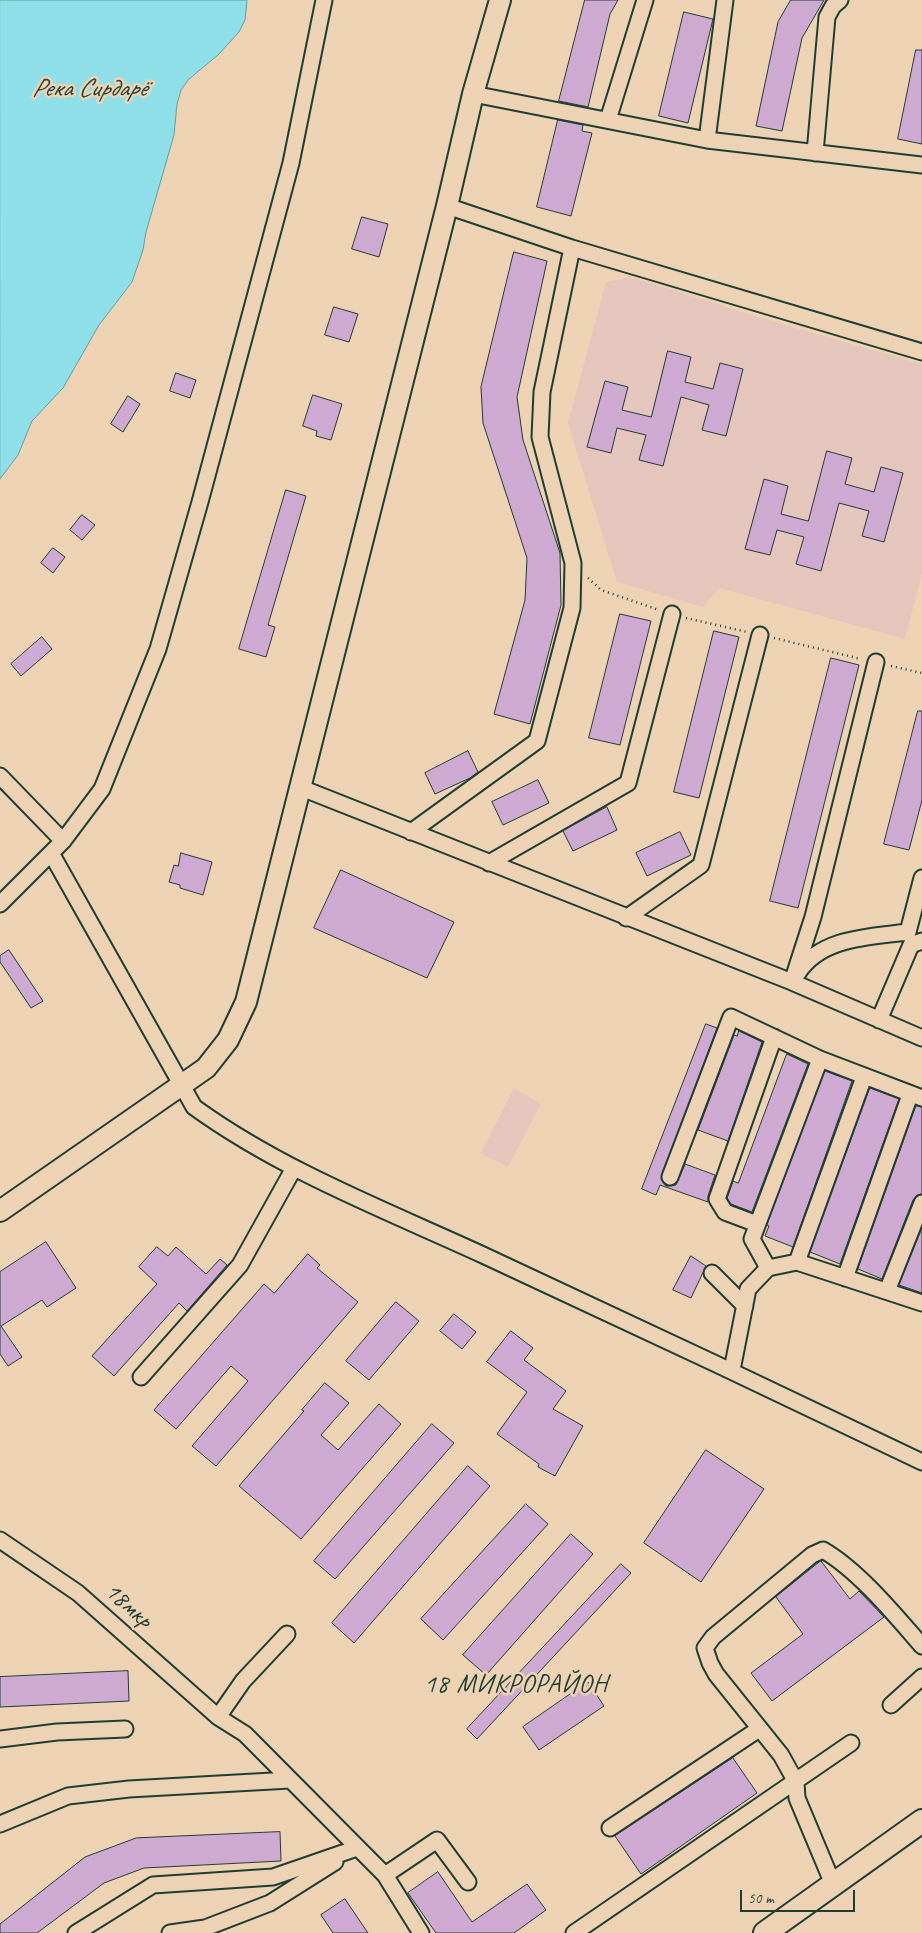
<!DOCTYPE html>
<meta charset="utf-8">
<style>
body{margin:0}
#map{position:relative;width:922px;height:1933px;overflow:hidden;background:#edd3b4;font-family:Caveat,sans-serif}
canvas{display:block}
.scale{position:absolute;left:740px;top:1890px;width:115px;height:22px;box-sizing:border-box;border:2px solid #1f3d34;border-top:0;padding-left:6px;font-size:15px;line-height:18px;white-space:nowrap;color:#1f3d34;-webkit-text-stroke:4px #edd3b4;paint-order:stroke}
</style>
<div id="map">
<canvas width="922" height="1933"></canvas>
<div class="scale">50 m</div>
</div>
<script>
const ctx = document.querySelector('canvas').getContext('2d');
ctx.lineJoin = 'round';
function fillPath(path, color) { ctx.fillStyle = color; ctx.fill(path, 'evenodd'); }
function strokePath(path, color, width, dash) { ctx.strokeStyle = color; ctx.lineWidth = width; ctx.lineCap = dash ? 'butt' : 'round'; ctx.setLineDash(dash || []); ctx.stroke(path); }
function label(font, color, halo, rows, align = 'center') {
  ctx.font = font + ' Caveat,sans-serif'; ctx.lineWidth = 5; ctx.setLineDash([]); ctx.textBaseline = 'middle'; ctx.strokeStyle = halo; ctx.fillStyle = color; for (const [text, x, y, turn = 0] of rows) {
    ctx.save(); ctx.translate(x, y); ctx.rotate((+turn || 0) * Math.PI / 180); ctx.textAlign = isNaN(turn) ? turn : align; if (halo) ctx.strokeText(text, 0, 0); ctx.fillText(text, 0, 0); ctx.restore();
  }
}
fillPath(new Path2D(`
 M631,277L775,322L922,364V573L905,639L719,588L703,607L617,582L568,423L606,282Z
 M514,1088L541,1104L508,1167L481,1153Z`), '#e4c6bd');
const water = new Path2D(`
 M0,0H247L245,20L239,32L218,55L189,79L181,90L177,104L174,135L146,232L143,250L132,282L99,325L63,388L32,421L18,455L0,479Z`);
fillPath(water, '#8edfe7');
strokePath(water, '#629e9f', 1);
const building = new Path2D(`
 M585,0H618L610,14L588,107L559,101Z
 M791,0H824L802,38L782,131L756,126L778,22Z
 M684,12L713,19L688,123L659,116Z
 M916,50H922V144L898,139Z
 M558,120L583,125L582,131L592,133L571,216L537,207Z
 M362,217L388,224L379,257L352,249Z
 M514,252L547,261L517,397L523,440L560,553L561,605L530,724L494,714L525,600L527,558L483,423L481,387Z
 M334,307L358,314L349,342L325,335Z
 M668,351L691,357L685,382L713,389L720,363L743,369L726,436L702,430L709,405L681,397L663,466L639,460L646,435L617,428L611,453L587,447L605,381L628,387L622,410L651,417Z
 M176,373L196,380L190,398L170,391Z
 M313,395L342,404L331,440L316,436L317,431L303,426Z
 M128,396L140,404L123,432L111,424Z
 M827,451L852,458L845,484L874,492L881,467L903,473L884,542L862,536L869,511L839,503L821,571L796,564L804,537L777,530L770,555L745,549L764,479L788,486L781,514L808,521Z
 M286,490L306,496L268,625L275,627L266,657L239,649Z
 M82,515L95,525L82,540L70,530Z
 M53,548L65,557L53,573L41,563Z
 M620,614L651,621L620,745L589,738Z
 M714,631L739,637L699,798L674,792Z
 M42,637L52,649L21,676L11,664Z
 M831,658L859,665L798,908L770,901Z
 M918,711H922V800L909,850L884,844Z
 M468,751L478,772L470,778L435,794L425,773Z
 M538,780L549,803L503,825L492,802Z
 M607,807L617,830L573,851L563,831Z
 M680,832L691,855L647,876L636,853Z
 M181,853L212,862L203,895L180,888V885L169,882L174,865L178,866Z
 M341,870L454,922L427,978L314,928Z
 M9,950L43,1001L31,1008L0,962V956Z
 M706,1024L717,1028L661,1178L666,1186L676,1185L685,1164L715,1175L708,1196V1202L660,1185L656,1195L642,1189Z
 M739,1031L762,1042L728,1141L698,1130L734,1035L737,1036Z
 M787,1054L808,1064L752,1212L731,1204L727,1198L733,1181L738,1183Z
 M825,1071L852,1081L793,1247L765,1236L769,1226L767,1225Z
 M870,1088L899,1099L840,1264L810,1252Z
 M916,1106L922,1107V1194L917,1195L913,1200L882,1279L858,1269Z
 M922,1228V1293L899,1285Z
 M46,1242L76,1288L47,1307L42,1300L1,1326L22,1357L8,1366L0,1354V1272Z
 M157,1247L168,1256L176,1247L206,1274L220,1259L227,1265L187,1311L179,1303L114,1376L92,1356L157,1284L139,1267Z
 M308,1254L320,1265L317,1268L358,1302L216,1466L192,1446L248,1381L231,1366L176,1429L154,1410L264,1284L274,1293Z
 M691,1256L706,1266L691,1298L673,1290Z
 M396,1302L419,1321L369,1380L346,1361Z
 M454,1314L476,1332L462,1349L440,1331Z
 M511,1331L533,1348L524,1360L566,1391L553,1409L583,1426L555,1476L538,1467L539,1464L497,1434L527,1392L487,1362Z
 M325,1383L349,1403L321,1435L338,1450L379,1404L401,1424L301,1539L239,1486L304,1411L302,1410Z
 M432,1424L454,1443L335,1579L314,1561Z
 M706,1450L764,1489L701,1582L644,1543Z
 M468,1466L490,1486L354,1643L332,1623Z
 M526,1504L548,1524L443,1640L421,1619Z
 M571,1534L593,1554L486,1675L463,1655Z
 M821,1561L850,1599L859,1591L884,1617L772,1701L751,1673L803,1634L776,1597Z
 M621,1564L631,1573L477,1739L467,1729Z
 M128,1671L129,1701L0,1707V1677Z
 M588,1682L604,1706L539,1750L523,1727Z
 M733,1758L757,1793L641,1874L615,1836Z
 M280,1832L281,1861L144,1868L104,1883L37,1933H0V1924L85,1857L136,1838Z
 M438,1872L472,1922L527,1884L546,1910L514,1933H436L408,1893Z
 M345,1899L368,1933H333L321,1915Z`);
fillPath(building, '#cea9d1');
strokePath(building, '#1f3d34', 1);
const minor = new Path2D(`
 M473,94L707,140L922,165
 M608,120L645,0
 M707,140L725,0
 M815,153L827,17L833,6L840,0
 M447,206L572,248L922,352
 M0,776L63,841
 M299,787L792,982L922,1038
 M411,832L537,741L572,608L573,563L540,437L542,392L572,248
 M51,853L194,1107C281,1170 385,1210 483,1255C630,1323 776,1392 922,1462
 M489,863L628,783L672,614
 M0,904L63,841L102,789L158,649L200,502L291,163L324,0
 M626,918L701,865L760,635
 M798,973C821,937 870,937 908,932L922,878
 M792,982L813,917L876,662
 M879,1020L911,945L922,941
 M670,1177L731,1017L820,1059L922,1098
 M757,1224L725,1212L717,1199L774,1037
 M797,1262L922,1303
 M768,1268L752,1239L820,1059
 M712,1273L745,1306
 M845,1278L910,1095
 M887,1291L922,1203
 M732,1370L748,1289L768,1268L797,1262L864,1077
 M141,1377L240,1265L294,1168
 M0,1540L78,1593L218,1717L245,1734L385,1875
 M891,1705L922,1677
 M218,1717L243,1681L287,1634
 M0,1739L57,1732L125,1729
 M0,1824L68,1796L129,1789L290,1780
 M610,1828L759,1729
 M833,1884L797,1798L796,1782L781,1755L716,1674L710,1663L705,1648L713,1637L812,1555L823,1550C859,1571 895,1615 922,1646
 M76,1933L153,1885L273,1877L357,1848
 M170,1933L205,1928L270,1903L335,1862
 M421,1933L385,1875L437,1840L468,1882
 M574,1933L851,1743`);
const major = new Path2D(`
 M0,1211L206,1068L228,1040L246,1002L447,206L473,94L500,0`);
const highway = new Path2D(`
 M765,1933L922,1821`);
strokePath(minor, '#1f3d34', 19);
strokePath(major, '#1f3d34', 24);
strokePath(highway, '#1f3d34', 26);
strokePath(new Path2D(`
 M588,578L601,590L659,610
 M686,618L747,632
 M774,638L861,659
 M891,666L922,673`), '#1f3d34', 2.5, [1, 4]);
strokePath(minor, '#edd3b4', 15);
strokePath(major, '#edd3b4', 20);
strokePath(highway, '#edd3b4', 22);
label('25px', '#1f3d34', '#edd3b4', [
 ["18мкр",128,1606,42]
]);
label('italic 26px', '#25453d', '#edd3b4', [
 ["Река Сирдарё",89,89]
]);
ctx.letterSpacing = '1px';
label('26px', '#1f3d34', '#edd3b4', [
 ["18 МИКРОРАЙОН",516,1685]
]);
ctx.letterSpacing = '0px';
</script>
